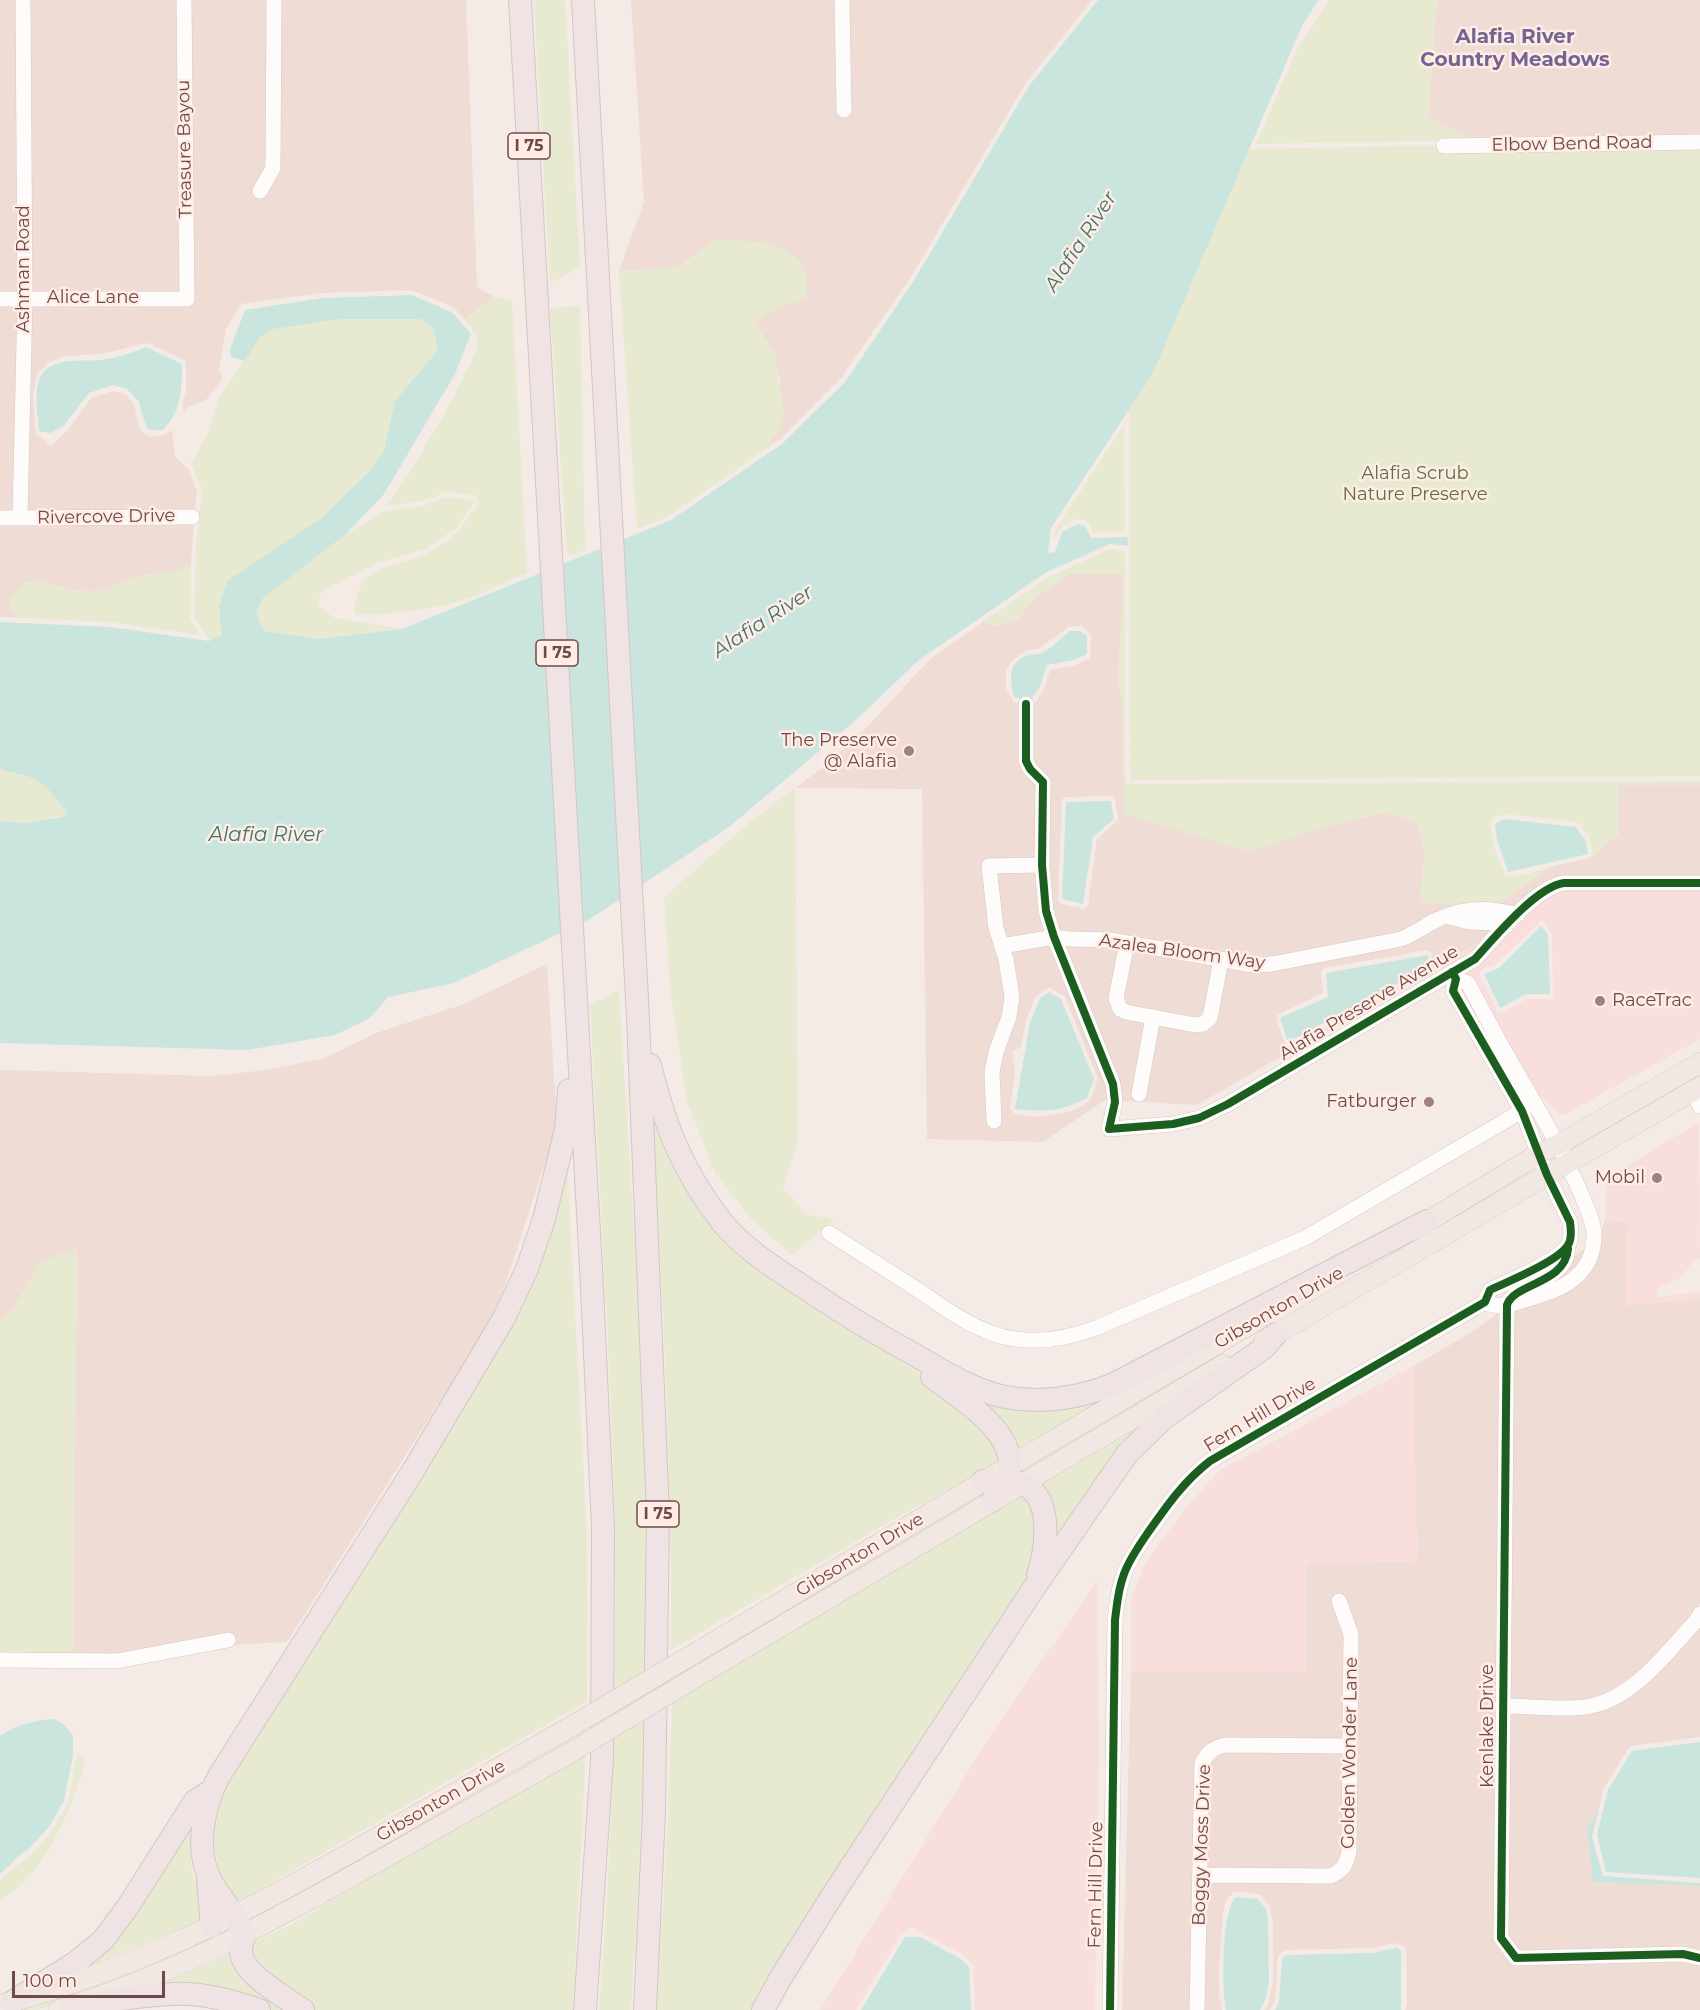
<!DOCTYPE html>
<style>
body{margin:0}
#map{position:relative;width:1700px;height:2010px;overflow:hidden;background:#f5ebe6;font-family:Montserrat,sans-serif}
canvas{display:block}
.scale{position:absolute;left:12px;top:1971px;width:153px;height:27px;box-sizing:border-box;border:3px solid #704a49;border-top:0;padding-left:8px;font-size:18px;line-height:21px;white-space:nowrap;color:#704a49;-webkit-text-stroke:4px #feece5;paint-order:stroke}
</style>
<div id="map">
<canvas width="1700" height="2010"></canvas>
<div class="scale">100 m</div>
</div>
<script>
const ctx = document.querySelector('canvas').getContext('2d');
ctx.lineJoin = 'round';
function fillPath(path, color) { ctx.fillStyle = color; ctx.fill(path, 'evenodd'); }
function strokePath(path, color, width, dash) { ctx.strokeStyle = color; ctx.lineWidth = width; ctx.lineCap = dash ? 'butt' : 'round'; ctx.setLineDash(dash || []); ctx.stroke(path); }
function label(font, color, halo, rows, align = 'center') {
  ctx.font = font + ' Montserrat,sans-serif'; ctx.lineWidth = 5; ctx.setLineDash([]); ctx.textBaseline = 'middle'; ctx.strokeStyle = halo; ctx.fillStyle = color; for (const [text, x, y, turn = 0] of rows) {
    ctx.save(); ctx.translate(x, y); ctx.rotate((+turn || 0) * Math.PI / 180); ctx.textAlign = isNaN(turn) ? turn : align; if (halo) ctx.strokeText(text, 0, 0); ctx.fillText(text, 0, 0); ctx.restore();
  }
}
fillPath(new Path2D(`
 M0,0H18L19,292L0,293Z
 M28,0H179L182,293L30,292Z
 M189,0H466L477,287L494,297L464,319L455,308L412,290L322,293L241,304L226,329L219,371L223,379L206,400L186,408L184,412L182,405L186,393V361L148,343L101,354L68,356L56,359L48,363L37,374L33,395L36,435L41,437L50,446L67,431L91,398L113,391L125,394L134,404L139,428L146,435L153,437L164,435L172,430L175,456L188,469L197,491L195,511L26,512L30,304H192Z
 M631,0H836L840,116L850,115L847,0H1092L1026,83L909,280L841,378L779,440L764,450L780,428L784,416L780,396V377L755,321L775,309L806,297L719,239L699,251L680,267L619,271L644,202Z
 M1437,0H1700V136L1474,140L1428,117Z
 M19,304L15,512H0V305Z
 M194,523L191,565L178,571L144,575L117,584L99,592L73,590L53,584L12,611L22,618L0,617V524Z
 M1070,574H1124L1118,680L1122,699L1125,814L1182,830L1331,825L1386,812L1418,824L1425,853L1419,902L1493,907L1551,867L1589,858L1596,854L1619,785H1700V892H1558L1521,918L1431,970L1432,954L1428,950L1324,968L1321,973L1323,993L1277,1015L1276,1019L1286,1046H1290L1395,991L1197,1105L1105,1100L1043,1142L927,1139L922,789L795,788L821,769L868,726L930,659L983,622L996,626L1019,618L1035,598ZM1082,626L1091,635L1090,658L1075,665L1050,670L1044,689L1035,703H1014L1006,688V670L1013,659L1027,650L1038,649L1069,627ZM1111,796L1115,800L1118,820L1097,839L1088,905L1084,909L1061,904L1058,900L1062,799L1066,797ZM1049,987L1065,997L1098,1079L1090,1101L1070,1112L1039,1117L1014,1114L1010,1108L1015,1074L1012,1052L1021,1047L1026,1020L1036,996Z
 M547,964L557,1126L496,1313L287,1642L232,1645L234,1644L232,1633L116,1655H73L77,1249L39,1262L18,1302L0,1322V1070L212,1076L257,1071L323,1059L376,1033L464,1004Z
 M1628,1221L1625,1305L1700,1299V1603L1692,1617L1641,1670L1611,1693L1585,1701H1508L1510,1304L1599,1238L1604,1223Z
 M1501,1311L1496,1938L1512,1962L1683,1960L1700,1964V2010H1405L1407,2002L1406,1950L1403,1946L1396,1943L1372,1948L1284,1950L1278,1956L1275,2000L1270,2010H1265L1269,2001L1273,1982V1923L1270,1907L1261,1895L1245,1892H1234L1226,1900L1223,1912L1219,1969V1996L1222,2010H1203L1205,1881L1342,1877L1356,1631L1341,1593L1332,1598L1346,1635L1344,1740L1204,1748L1192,2010H1122L1131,1672H1306V1564L1417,1561L1413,1366L1469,1334Z
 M1700,1625V1737L1630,1746L1604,1788L1599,1808L1587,1830L1593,1882L1700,1886V1952H1519L1507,1936L1508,1712L1586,1713Z
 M1225,1751L1344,1752L1342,1861L1329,1870L1206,1869L1207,1765L1211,1758Z`), '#efdcd4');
fillPath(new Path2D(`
 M1558,892H1700V1039L1562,1116L1542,1096L1538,1098L1473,980L1449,986L1438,966L1521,918ZM1541,921H1544L1552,934L1553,997L1550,999H1527L1502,1012H1498L1480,976V971L1496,964Z
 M1699,1122L1700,1258L1691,1264L1681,1278L1659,1287L1656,1292L1658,1296L1661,1297L1700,1291V1299L1625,1305L1628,1222L1604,1223L1606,1214V1179Z
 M1413,1366L1417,1561L1306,1564V1673L1131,1672V1599L1145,1563L1186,1508L1219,1471Z
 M1097,1581L1099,1750L1095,2010H975L973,1965L963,1955L910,1927L906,1932L901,1935L856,2010H820L993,1731Z`), '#f8dedc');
fillPath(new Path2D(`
 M534,0H565L580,267L550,283Z
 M1329,0H1437L1428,117L1474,140L1256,144L1295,53Z
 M1622,142H1700V776L1130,780L1129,410L1152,374L1249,149Z
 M719,239C747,241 796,239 806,273C808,280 806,290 806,297L775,309L755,322L775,353L784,416L780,428L764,450L669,516L637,529L619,271L680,267L699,251Z
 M494,297L512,300L527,573C503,583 478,596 453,603C421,612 388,614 355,615C355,558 397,571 430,552C455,537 464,525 479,502L476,495L447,492L418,502L386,506L408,475L445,413L477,350V335L464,319Z
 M580,306L585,550L575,554H567L550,308Z
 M341,319H420L433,328L438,350L395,401L384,450L368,473L320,519L227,581L219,607L223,635L210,641L194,617L196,544L202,490L191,464L210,429L219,398L260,337L275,329Z
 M1124,425L1125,532L1094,533L1087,521L1076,519L1059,529L1054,541L1055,530Z
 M448,497L475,500L457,527L427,548L377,563L321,592L317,606L335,618L402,629L319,639L264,631L256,613L263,598L345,535L384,511L419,507Z
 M1110,549L1125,551V780L1127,784L1700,781V785H1619V834L1596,854L1592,856L1589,834L1586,833L1577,822L1505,814L1494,817C1484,828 1500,862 1505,875L1507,877L1523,874L1525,875L1551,867L1493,907L1419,902L1425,853L1418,824L1386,812L1331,825L1250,852L1124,814L1122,699L1118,680L1124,574H1070L1035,598L1019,618L996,626L983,622L1047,578Z
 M191,565L190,618L200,635L110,622L22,618L12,611L8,603L23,583L37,581L73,590L99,592L117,584L144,575L178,571Z
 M0,768C10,774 22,773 32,778C46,784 57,799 66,811V815L25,823L0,821Z
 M795,788L798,1141L783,1188L807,1215L835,1219L792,1255L752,1220L715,1173L687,1102L670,987L664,897L756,817Z
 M619,990C630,1169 643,1349 646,1528C648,1689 641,1849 631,2010H599C615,1811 620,1608 611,1409C605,1274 597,1140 590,1005Z
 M652,1115L697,1193L874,1340L976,1416L990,1430L1000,1461L882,1526L671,1650C672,1472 663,1294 652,1115Z
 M567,1164L587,1534V1701L252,1894L241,1900C234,1898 232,1894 228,1888C208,1857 214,1821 225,1788L438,1452Z
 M77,1249L73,1655H0V1322L18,1302L39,1262Z
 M973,1396L1109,1397L1016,1449Z
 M1138,1428L1053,1558L1040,1486Z
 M1027,1493L1035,1503L1034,1569L758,2010H657L668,1816L672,1701Z
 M586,1750L573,2010H315L258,1971L248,1945L294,1923Z
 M77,1752L86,1759C73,1806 46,1875 0,1900V1880L32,1854L51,1832L68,1804Z
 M191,1821C189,1840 189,1859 194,1877C199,1895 204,1899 205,1919L84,1968Z
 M228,1926L236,1930L95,1991L38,2010H7Z
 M233,1953L296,2010H272L244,2000L150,1989Z`), '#e7e9d1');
fillPath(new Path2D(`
 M1098,0H1318L1302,26L1152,375L1051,528L1048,553L1055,552L1062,532L1077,524L1085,526L1091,538L1127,537L1129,546L1110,544L1045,573L919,660L856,720L729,827L590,919L454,983L388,997L370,1018L335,1035L247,1050L0,1043V821L25,823L61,817L66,815V811C57,799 46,784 32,778C22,773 10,774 0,768V622L110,627L209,641L222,635L219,607L227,581L320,519L368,473L384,450L395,401L438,350L433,328L420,319H341L274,329L260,337L245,361L231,357L230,349L245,310L323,298L412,295L453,313L471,334L455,374L384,494L345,535L263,598L256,613L264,631L319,639L402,629L671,520L782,444L845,382L913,282L1029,86Z
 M146,347L182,364C182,389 181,412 163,430H148L143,418L139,402L127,389L113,385L89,393L64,425L51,433L39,431C38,415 33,391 41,376C52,356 83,362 101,360C116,358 132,353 146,347Z
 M1070,631H1080L1087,636V654L1074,660L1047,665L1040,686L1032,699L1015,698C1009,681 1007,661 1029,655C1032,654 1036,655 1039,654C1049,651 1061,638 1070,631Z
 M1111,801L1114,819L1093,837L1083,904L1062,899L1066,802Z
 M1504,819L1576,827L1586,841L1588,854L1508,872L1497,840L1495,824Z
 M1541,926L1548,934L1550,994H1526L1500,1008L1484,974L1499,968Z
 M1428,955L1427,968L1288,1042L1280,1018L1328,997L1326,973Z
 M1049,992L1061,999L1094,1079L1087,1098C1060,1112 1044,1112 1015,1109L1030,1022L1040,998Z
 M54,1719L62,1723L73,1735V1756L64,1801L48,1828L28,1850L23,1852L0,1874V1736C15,1725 36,1720 54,1719Z
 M1700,1742V1878L1606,1872L1597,1835L1608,1790L1632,1751Z
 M1599,1808L1592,1837L1603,1876L1700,1883V1886L1593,1882L1587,1830Z
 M1236,1897L1258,1899L1266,1909L1268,1923L1269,1982L1265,2000L1260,2010H1226C1222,1989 1221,1911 1236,1897Z
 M905,1937H920L961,1959L969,1967L971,2010H861Z
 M1397,1948L1401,1951V2010H1275L1279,2002L1282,1959L1286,1955L1372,1953Z`), '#c9e5de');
const minor = new Path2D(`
 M842,0L844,110
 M1444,146L1700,142
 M260,191L273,168L274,0
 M0,299H187L184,0
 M0,518L192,517
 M20,518L25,298L23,0
 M1026,704V761L1030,769L1043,782L1042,865L1046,911L1054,937L1113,1084L1115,1102L1109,1129L1173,1124L1199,1118L1228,1104L1475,959C1495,937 1536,887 1564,883H1700
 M1446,916L1469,922L1495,923L1506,926
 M1127,943L1116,998L1120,1009L1126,1012L1195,1025L1203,1024L1210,1018L1221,960
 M1002,946L1054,937L1071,939L1110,940L1253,965L1272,964L1401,939C1415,934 1425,925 1439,919C1465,907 1490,907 1517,915
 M1452,972L1456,979L1468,983C1486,1017 1503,1050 1523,1083C1545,1121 1565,1156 1582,1196C1587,1208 1594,1222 1594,1235C1594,1269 1571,1286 1541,1295C1523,1300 1502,1311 1485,1302
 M1693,1092L1700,1106
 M1139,1094L1153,1017
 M994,1121L992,1072L996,1052L1009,1017L1012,997L1006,959L996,928L989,866L1042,865
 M829,1233C859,1252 888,1271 918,1290C947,1310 979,1334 1015,1339C1043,1343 1069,1338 1096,1328L1305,1238L1522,1111
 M1568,1249C1565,1284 1514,1283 1507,1305L1501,1938L1516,1958L1683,1954L1700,1958
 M0,1660L117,1661L228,1640
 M1502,1706C1528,1706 1561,1710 1585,1707C1632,1701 1666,1653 1696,1621L1700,1614
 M1200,1875L1330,1876C1343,1871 1346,1865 1349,1852L1351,1634L1339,1601
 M1110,2010L1115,1620C1117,1604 1118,1589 1124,1574C1129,1560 1138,1547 1147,1534C1166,1507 1183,1482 1210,1461L1485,1302L1490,1290C1507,1282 1559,1261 1568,1245C1572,1239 1571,1229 1570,1222L1547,1175L1522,1111L1453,991L1456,979
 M1197,2010L1202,1763C1208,1752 1213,1748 1225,1745L1349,1746`);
const major = new Path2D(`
 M1415,1229L1540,1153L1559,1144L1700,1063
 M1264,1341L1547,1175L1700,1087
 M702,1649L1011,1465L1258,1320
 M701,1674L1223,1365
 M0,2005C59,1989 119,1968 175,1943C246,1912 313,1874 380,1836C442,1800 503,1765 565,1730
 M59,2010C172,1975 275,1920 377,1862C441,1826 504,1790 568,1754`);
const highway = new Path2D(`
 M520,0L591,1267L603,1527L602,1760L585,2010
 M583,0L638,1017L658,1514L654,1812L645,2010
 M650,1065C665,1126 682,1170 721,1221C743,1248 773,1267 802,1286C839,1311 876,1334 915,1355C943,1371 972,1390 1005,1397C1042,1404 1078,1398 1112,1385L1427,1221
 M932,1377C971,1407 1043,1447 992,1501
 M983,1481C995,1480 1008,1480 1020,1483C1055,1494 1046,1550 1038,1575
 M208,1880L212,1926
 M12,2002L75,1963L103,1940L127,1908L195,1801L211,1791
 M71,2006C104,2002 139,1995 172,1994C201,1992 231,2000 259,2010
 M303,2010C286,1998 248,1977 242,1957C239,1949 242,1942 245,1934C236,1915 223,1901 212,1883C194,1851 203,1807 219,1776L413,1471L504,1318L527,1269L544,1219L566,1129L569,1090
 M763,2010L780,1979L834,1893L1034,1588L1127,1454L1164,1418L1265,1347L1276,1334`);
strokePath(minor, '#d6c7c4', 16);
strokePath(major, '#d3c6c4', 21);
strokePath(highway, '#d3c6c4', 24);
strokePath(minor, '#fefcfb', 15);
strokePath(major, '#f1e8e3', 20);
strokePath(highway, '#efe3e3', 22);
const majorBridge = new Path2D(`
 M565,1730L702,1649
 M568,1754L701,1674`);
strokePath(majorBridge, '#d3c6c4', 21, []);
strokePath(majorBridge, '#f1e8e3', 20);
strokePath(new Path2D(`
 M1026,704V761L1030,769L1043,782L1042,865L1046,911L1054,937L1113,1084L1115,1102L1109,1129L1173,1124L1199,1118L1228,1104L1475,959C1495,937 1536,887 1564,883H1700
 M1568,1249C1565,1284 1514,1283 1507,1305L1501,1938L1516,1958L1683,1954L1700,1958
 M1110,2010L1115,1620C1117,1604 1118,1589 1124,1574C1129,1560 1138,1547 1147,1534C1166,1507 1183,1482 1210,1461L1485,1302L1490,1290C1507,1282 1559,1261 1568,1245C1572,1239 1571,1229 1570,1222L1547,1175L1522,1111L1453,991L1456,979L1452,972`), '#1b5e20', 8);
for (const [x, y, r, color] of [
 [909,751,6,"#9f8280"],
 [1600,1001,6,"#9f8280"],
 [1429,1102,6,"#9f8280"],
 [1657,1178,6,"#9f8280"]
]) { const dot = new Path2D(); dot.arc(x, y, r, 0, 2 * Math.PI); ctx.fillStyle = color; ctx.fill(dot); strokePath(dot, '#feece5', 2); }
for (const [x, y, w] of [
 [529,146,42],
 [557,653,42],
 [658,1514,42]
]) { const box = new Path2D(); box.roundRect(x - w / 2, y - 13, w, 26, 4.5); ctx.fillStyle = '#feece5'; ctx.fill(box); strokePath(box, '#704a49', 1.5); }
label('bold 16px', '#704a49', null, [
 ["I 75",529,146],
 ["I 75",557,653],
 ["I 75",658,1514]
]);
label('18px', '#704a49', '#feece5', [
 ["Elbow Bend Road",1572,144,-1],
 ["Treasure Bayou",185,149,-91],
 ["Ashman Road",24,269,-90],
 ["Alice Lane",93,298],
 ["Rivercove Drive",106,517,-1],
 ["Azalea Bloom Way",1182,952,8],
 ["Alafia Preserve Avenue",1369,1003,-31],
 ["Gibsonton Drive",1279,1308,-30],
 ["Fern Hill Drive",1260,1415,-31],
 ["Gibsonton Drive",860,1555,-31],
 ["Kenlake Drive",1488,1726,-90],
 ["Golden Wonder Lane",1350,1753,-89],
 ["Gibsonton Drive",441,1801,-30],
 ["Boggy Moss Drive",1202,1845,-88],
 ["Fern Hill Drive",1096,1885,-89]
]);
label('18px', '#5d703f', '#feece5', [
 ["Alafia Scrub",1415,474],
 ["Nature Preserve",1415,495]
]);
label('18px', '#704a49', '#feece5', [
 ["The Preserve",897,741],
 ["@ Alafia",897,762],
 ["RaceTrac",1612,1001,"left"],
 ["Fatburger",1417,1102],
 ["Mobil",1645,1178]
], 'right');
label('bold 20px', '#746493', '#feece5', [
 ["Alafia River",1515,37],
 ["Country Meadows",1515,60]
]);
label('italic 20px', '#3d766d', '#feece5', [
 ["Alafia River",1081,242,-57],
 ["Alafia River",763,622,-33],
 ["Alafia River",266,835]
]);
</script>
